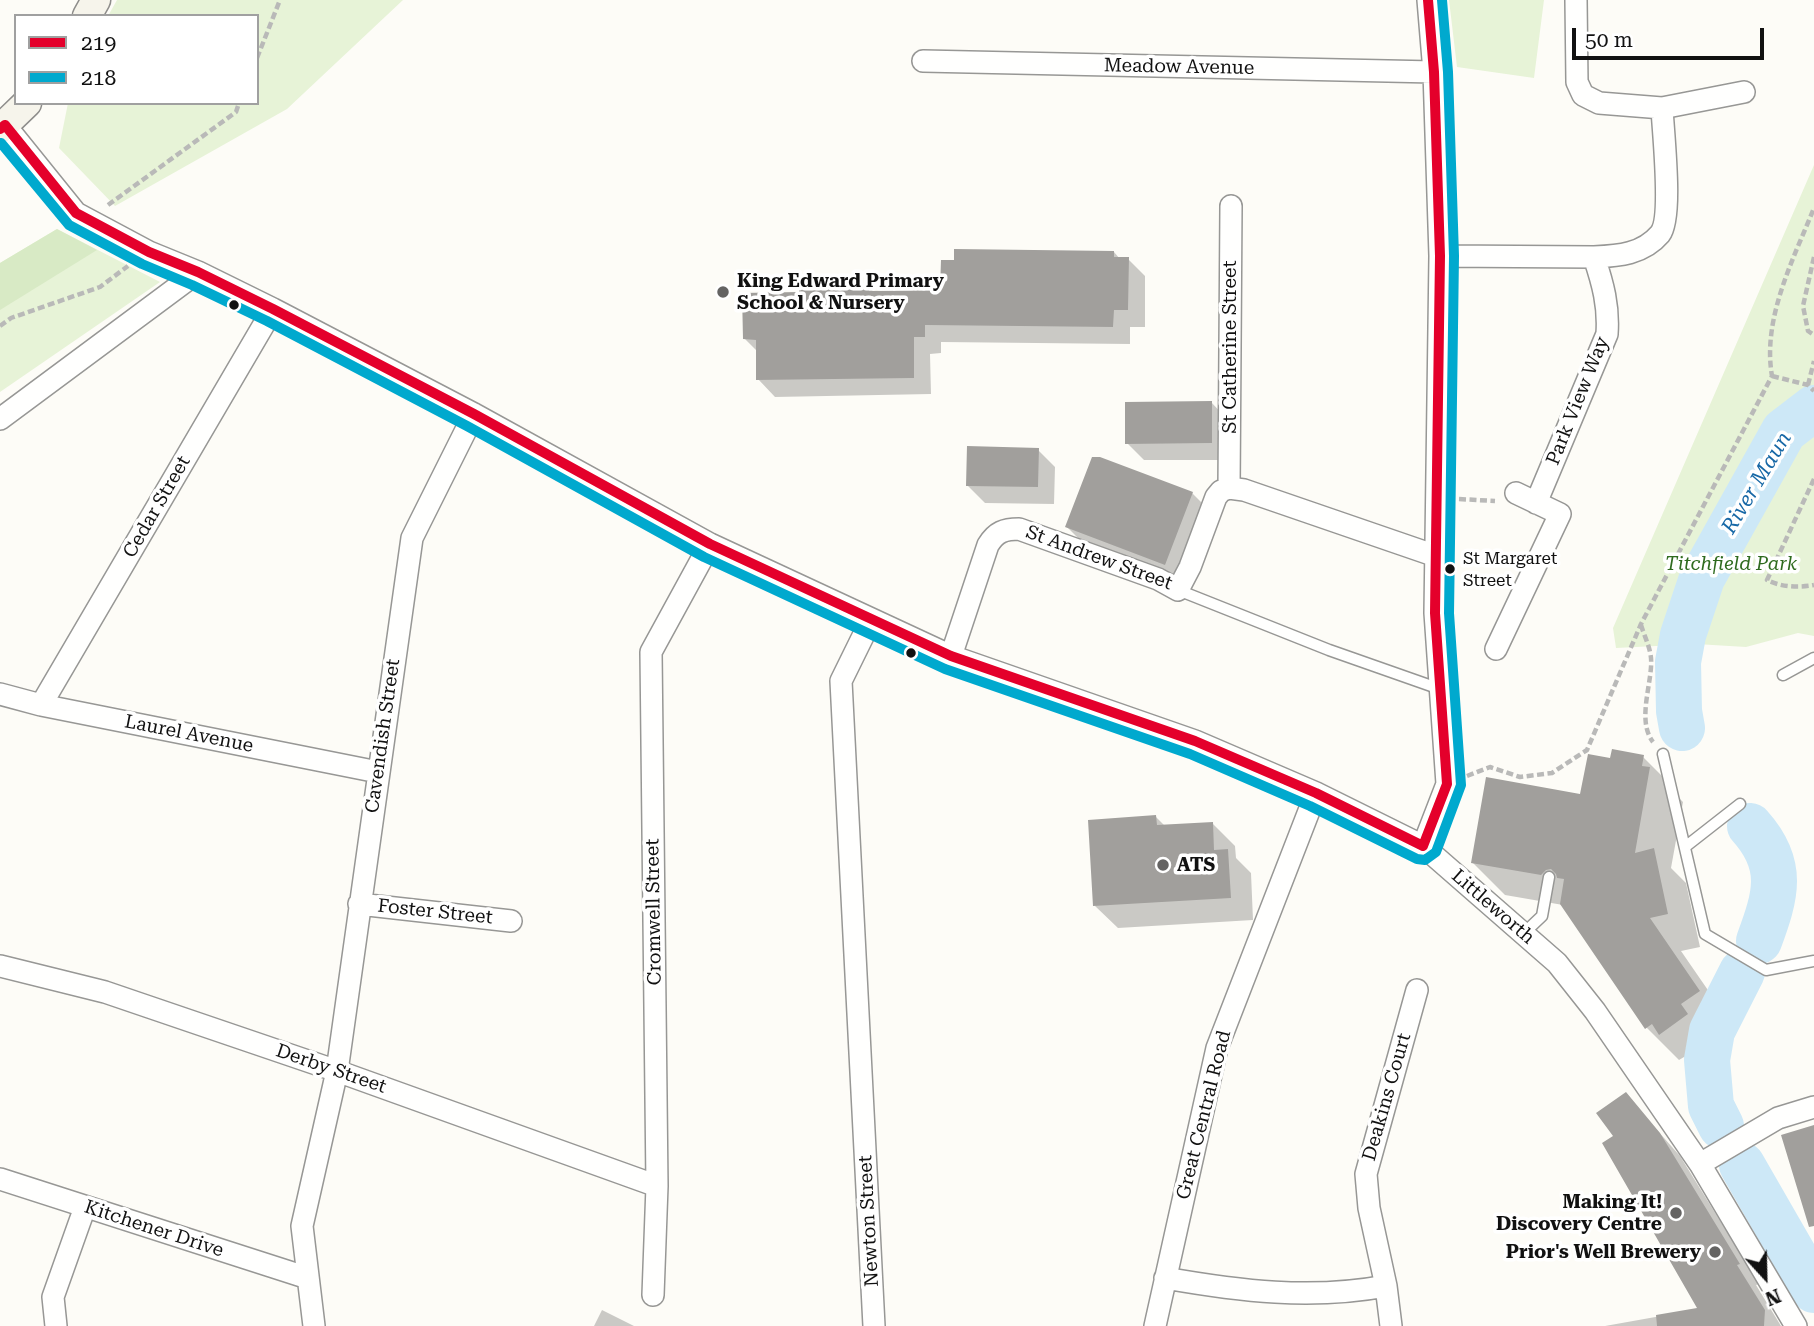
<!DOCTYPE html>
<style>
body{margin:0}
#map{position:relative;width:1814px;height:1326px;overflow:hidden;background:#fdfcf7;font-family:"Roboto Serif",serif}
canvas{display:block}
.legend{position:absolute;left:14px;top:14px;width:245px;height:91px;box-sizing:border-box;background:#fff;border:2px solid #a0a0a0;margin:0;padding:9px 12px;list-style:none;font-size:21px;color:#111}
.legend li{display:flex;align-items:center;gap:14px;height:35px}
.legend b{width:35px;border:2px solid #a0a0a0}
.north{position:absolute;left:1730px;top:1242px;width:70px;height:70px;-webkit-text-stroke:5px #fff;paint-order:stroke;rotate:158deg;font-size:19px;font-weight:700;line-height:28px;text-align:center;color:#111}
.north::after{content:'';display:block;margin:auto;width:24px;height:32px;background:#111;clip-path:polygon(50% 0,100% 100%,50% 72%,0 100%)}
.scale{position:absolute;left:1572px;top:28px;width:192px;height:32px;box-sizing:border-box;border:4px solid #111;border-top:0;padding-left:9px;font-size:21px;line-height:24px;white-space:nowrap;color:#111;-webkit-text-stroke:5px #fff;paint-order:stroke}
</style>
<div id="map">
<canvas width="1814" height="1326"></canvas>
<ul class="legend">
<li><b style="height:9px;background:#e4002b"></b>219</li>
<li><b style="height:9px;background:#00a9ce"></b>218</li>
</ul>
<div class="north">N</div>
<div class="scale">50 m</div>
</div>
<script>
const ctx = document.querySelector('canvas').getContext('2d');
ctx.lineJoin = 'round';
function fillPath(path, color) { ctx.fillStyle = color; ctx.fill(path, 'evenodd'); }
function strokePath(path, color, width, dash) { ctx.strokeStyle = color; ctx.lineWidth = width; ctx.lineCap = dash ? 'butt' : 'round'; ctx.setLineDash(dash || []); ctx.stroke(path); }
function label(font, color, halo, rows, align = 'center') {
  ctx.font = font + ' "Roboto Serif",serif'; ctx.lineWidth = 7; ctx.setLineDash([]); ctx.textBaseline = 'middle'; ctx.strokeStyle = halo; ctx.fillStyle = color; for (const [text, x, y, turn = 0] of rows) {
    ctx.save(); ctx.translate(x, y); ctx.rotate((+turn || 0) * Math.PI / 180); ctx.textAlign = isNaN(turn) ? turn : align; if (halo) ctx.strokeText(text, 0, 0); ctx.fillText(text, 0, 0); ctx.restore();
  }
}
fillPath(new Path2D(`
 M117,0H403L287,109L115,206L59,148L68,103H257V16H108Z
 M1449,0H1544L1534,78L1457,67Z
 M1814,165V636L1798,633L1746,647L1696,644L1616,648L1613,628Z
 M57,229L160,282L0,392V263Z`), '#e7f3d7');
fillPath(new Path2D(`
 M57,229L97,250L0,310V263Z`), '#d8eac5');
fillPath(new Path2D(`
 M1114,252L1120,259H1128L1145,276V327H1130V344L941,342V353L930,354L931,394L775,397L758,379V352L745,339L800,294L868,286L875,293L942,292Z
 M1211,402L1228,420V460H1144L1127,443Z
 M1038,450L1055,467L1054,504L985,503L967,485Z
 M1192,493L1209,510L1182,581L1084,544L1067,527Z
 M1643,757L1676,790V795L1683,802L1671,868L1686,883L1700,947L1681,951L1732,1025L1713,1038L1720,1048L1693,1066L1684,1057L1679,1060L1646,1027L1563,905L1505,895L1472,862L1582,796L1612,760Z
 M1156,817L1165,826L1212,823L1235,846L1236,858L1251,873L1253,920L1118,928L1095,906Z
 M1626,1095L1680,1156L1759,1284L1756,1285L1781,1326H1605L1700,1309L1615,1137Z
 M602,1310L634,1326H594Z`), '#0003');
strokePath(new Path2D(`
 M1682,728L1679,711L1678,662L1683,635L1702,578L1784,431L1814,408
 M1750,826C1785,865 1776,895 1759,941
 M1721,1126L1711,1106L1707,1060L1712,1031L1742,972
 M1742,1165L1814,1290`), '#cde8f7', 46);
fillPath(new Path2D(`
 M954,249L1114,251V257H1129L1128,310H1114L1113,327L925,325V337H914V378L756,380V340L743,339L742,293L799,292V286L869,285V291L940,290L941,260H954Z
 M1212,401V443L1125,444V402Z
 M967,446L1039,448L1038,487L966,486Z
 M1092,457H1100L1193,492L1165,565L1065,527Z
 M1612,749L1644,755L1642,766L1650,767L1635,853L1654,848L1668,914L1650,918L1700,991L1681,1004L1688,1014L1659,1035L1652,1024L1645,1029L1560,904L1564,879L1557,878L1556,874L1551,869L1546,870L1541,875L1471,863L1486,777L1580,794L1588,754L1610,758Z
 M1156,815L1157,825L1213,822L1214,850L1228,849L1231,898L1093,906L1088,820Z
 M1626,1092L1660,1133L1740,1264L1737,1265L1765,1310L1764,1326H1657L1656,1315L1697,1308L1602,1143L1613,1136L1596,1113Z
 M1814,1125V1226L1809,1227L1781,1135Z`), '#a19f9c');
const service = new Path2D(`
 M1178,590L1329,650L1440,689
 M1783,675L1814,658
 M1663,754L1705,934L1766,970L1814,961
 M1685,847L1740,804
 M1523,934L1542,916L1549,877`);
const minor = new Path2D(`
 M1576,0L1577,82L1583,95L1599,103L1662,108L1744,92
 M923,61L1434,72
 M5,125L76,213L149,252L198,272L273,309L474,414L710,544L951,656L1195,741L1316,793L1423,846L1557,963L1595,1011L1700,1164L1796,1326
 M1440,256L1594,257
 M0,419L198,272
 M1229,488L1231,206
 M1229,488L1244,490L1436,556
 M1536,503L1607,334C1609,306 1603,284 1594,257C1619,256 1643,254 1660,234C1673,218 1663,132 1662,108
 M871,620L841,681L874,1326
 M1496,649L1560,514L1516,493
 M951,656L988,545C996,532 1004,529 1019,529L1158,579L1178,590L1190,567L1216,497L1221,491L1229,488
 M0,694L41,705L378,772
 M41,705L273,309
 M1423,846L1447,784L1435,613L1440,256L1434,72L1428,0
 M359,904L511,921
 M0,966L105,992L337,1071L657,1186
 M1700,1164L1778,1118L1814,1107
 M0,1179L308,1278
 M1165,1278C1239,1291 1311,1300 1386,1286
 M653,1295L657,1186L651,652L710,544
 M56,1326L53,1297L85,1207
 M314,1326L302,1226L337,1071L412,538L474,414
 M1155,1326L1217,1048L1316,793
 M1391,1326L1386,1286L1369,1208L1366,1174L1417,990`);
const secondary = new Path2D(`
 M87,16L96,0
 M0,129L27,103`);
strokePath(service, '#979795', 13);
strokePath(minor, '#979795', 24);
strokePath(secondary, '#8e8d8b', 31);
strokePath(new Path2D(`
 M257,58L280,0
 M108,205L236,112L239,103
 M1814,257L1803,306L1808,331L1814,335
 M0,326L11,318L100,287L128,266
 M1772,376L1808,385L1814,391
 M1808,385L1814,361
 M1814,479L1767,580C1781,587 1798,588 1814,585
 M1459,499L1495,501
 M1641,625C1644,635 1650,647 1651,658C1653,682 1636,720 1653,742
 M1467,776L1490,767L1520,777L1552,773L1587,750L1641,624L1772,376C1762,319 1793,260 1814,208`), '#b9b9b8', 4.5, [7, 3.5]);
strokePath(service, '#fffffe', 10);
strokePath(minor, '#fffffe', 21);
strokePath(secondary, '#f6f4eb', 28);
strokePath(new Path2D(`
 M0,129L5,125L76,213L149,252L198,272L273,309L474,414L710,544L951,656L1195,741L1316,793L1423,846L1447,784L1435,613L1440,256L1434,72L1428,0`), '#e4002b', 10);
strokePath(new Path2D(`
 M1,143L69,225L142,264L192,285L267,321L467,426L704,557L945,669L1190,754L1310,806L1417,859L1425,860L1436,852L1461,785L1449,613L1454,256L1448,72L1442,0`), '#00a9ce', 10);
for (const [x, y, r, color] of [
 [723,292,7,"#646362"],
 [234,305,6,"#111"],
 [1450,569,6,"#111"],
 [911,653,6,"#111"],
 [1163,865,7,"#646362"],
 [1676,1213,7,"#646362"],
 [1715,1252,7,"#646362"]
]) { const dot = new Path2D(); dot.arc(x, y, r, 0, 2 * Math.PI); ctx.fillStyle = color; ctx.fill(dot); strokePath(dot, '#fff', 2.5); }
label('17px', '#111', '#fff', [
 ["St Margaret",1463,559],
 ["Street",1463,581]
], 'left');
label('19px', '#111', '#fff', [
 ["Meadow Avenue",1179,67,1],
 ["St Catherine Street",1230,347,-90],
 ["Park View Way",1578,401,-68],
 ["Cedar Street",157,507,-60],
 ["St Andrew Street",1099,558,20],
 ["Laurel Avenue",189,734,11],
 ["Cavendish Street",383,736,-82],
 ["Littleworth",1493,907,41],
 ["Foster Street",435,912,6],
 ["Cromwell Street",654,912,-91],
 ["Derby Street",331,1069,19],
 ["Deakins Court",1387,1097,-74],
 ["Great Central Road",1204,1115,-76],
 ["Newton Street",869,1221,-93],
 ["Kitchener Drive",154,1229,18]
]);
label('bold 19px', '#111', '#fff', [
 ["King Edward Primary",737,281],
 ["School & Nursery",737,303],
 ["ATS",1177,865],
 ["Making It!",1662,1202,"right"],
 ["Discovery Centre",1662,1224,"right"],
 ["Prior's Well Brewery",1701,1252,"right"]
], 'left');
label('italic 19px', '#2f6b1f', '#fff', [
 ["Titchfield Park",1731,564]
]);
label('italic 21px', '#1768a6', '#fff', [
 ["River Maun",1757,483,-59]
]);
</script>
